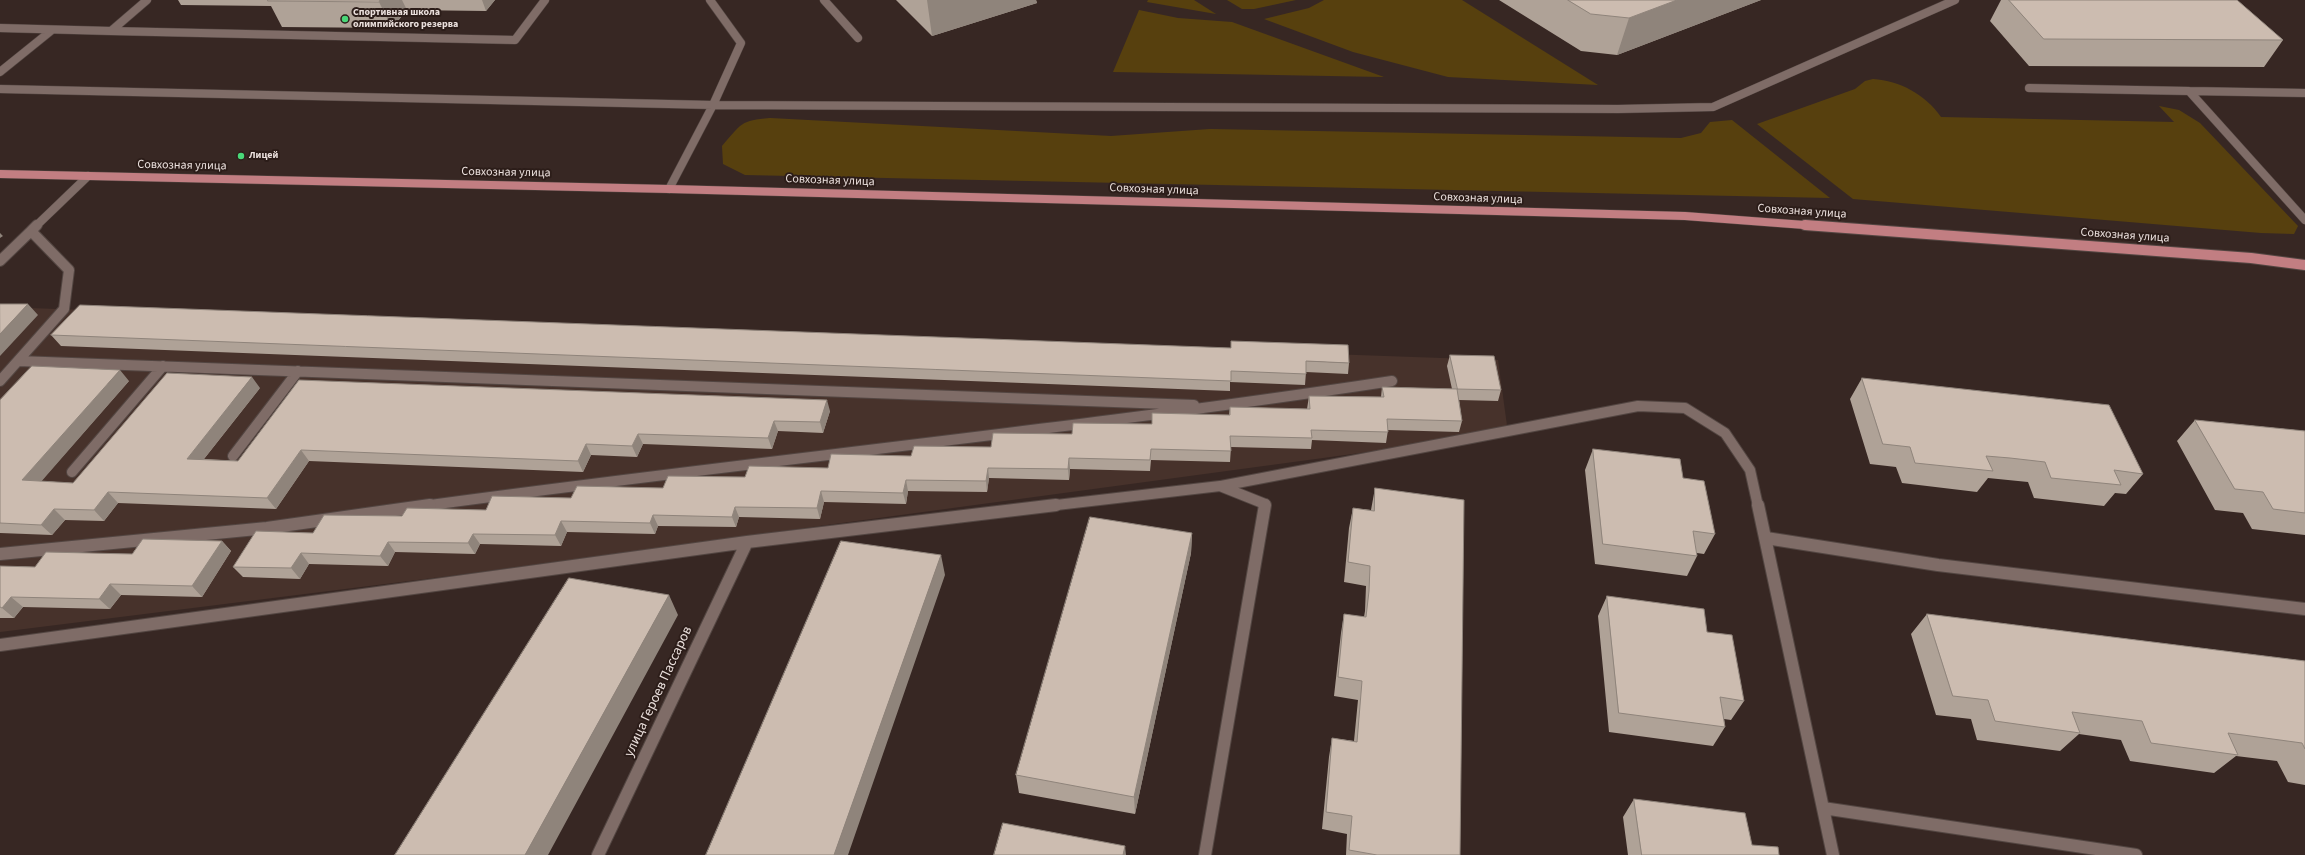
<!DOCTYPE html>
<meta charset="utf-8">
<style>
body{margin:0}
canvas{display:block;background:#372723}
</style>
<canvas width="2305" height="855"></canvas>
<script>
const ctx = document.querySelector('canvas').getContext('2d');
ctx.lineJoin = 'round';
function fillPath(path, color) { ctx.fillStyle = color; ctx.fill(path, 'evenodd'); }
function strokePath(path, color, width, dash) { ctx.strokeStyle = color; ctx.lineWidth = width; ctx.lineCap = dash ? 'butt' : 'round'; ctx.setLineDash(dash || []); ctx.stroke(path); }
function label(font, color, halo, rows, align = 'center') {
  ctx.font = font + ' "Source Sans 3",sans-serif'; ctx.lineWidth = 4; ctx.setLineDash([]); ctx.textBaseline = 'middle'; ctx.strokeStyle = halo; ctx.fillStyle = color; for (const [text, x, y, turn = 0] of rows) {
    ctx.save(); ctx.translate(x, y); ctx.rotate((+turn || 0) * Math.PI / 180); ctx.textAlign = isNaN(turn) ? turn : align; if (halo) ctx.strokeText(text, 0, 0); ctx.fillText(text, 0, 0); ctx.restore();
  }
}
fillPath(new Path2D(`
 M0,307L1498,360L1508,433L449,576L0,632Z`), '#47322b');
fillPath(new Path2D(`
 M1148,0H1194L1216,14L1147,2Z
 M1227,0H1296L1254,9H1242Z
 M1324,0H1462L1598,85L1448,77L1353,52L1264,19L1309,8Z
 M1139,10L1178,18L1232,22L1384,77L1113,72Z
 M1873,79C1900,81 1925,94 1941,117L2174,122L2159,106L2179,110L2200,123L2298,226L2294,234L2261,233L1853,199L1757,124L1855,89L1865,81Z
 M770,118L1111,136L1210,129L1681,138L1701,133L1710,122L1732,120L1830,198L745,175L723,164L722,146C741,124 741,120 770,118Z`), '#57400e');
const minorFar2 = new Path2D(`
 M824,0L858,38
 M0,28L111,31L147,0
 M111,31L515,40L545,0
 M0,72L52,30
 M2029,88L2189,91L2305,220
 M0,89L713,105L1618,109L1713,107L1955,0
 M2189,91L2305,93
 M669,189L713,105L741,43L710,0
 M36,226L88,176`);
const minorFar1 = new Path2D(`
 M0,261L31,231
 M18,361L1194,405
 M0,381L64,309L69,270L31,231L37,225
 M233,456L298,371
 M72,472L163,366
 M1221,486L1638,406L1685,408L1725,433L1750,470L1758,506
 M423,506C745,462 1070,430 1392,381
 M1048,506L1220,486L1265,504V506`);
const minor = new Path2D(`
 M1758,505L1833,855
 M1766,538L1938,565L2305,609
 M0,554L267,528L430,505
 M0,645L747,542L1056,505
 M1823,808L2136,855
 M598,855L747,542
 M1205,855L1265,505`);
const majorFar1 = new Path2D(`
 M0,174L669,189L1685,216L1818,226`);
const major = new Path2D(`
 M1805,225L2251,258L2305,265`);
strokePath(minorFar2, '#534642', 9);
strokePath(minorFar1, '#534642', 12);
strokePath(minor, '#534642', 14);
strokePath(majorFar1, '#534642', 9);
strokePath(major, '#534642', 12);
strokePath(minorFar2, '#7f6c67', 8);
strokePath(minorFar1, '#7f6c67', 10);
strokePath(minor, '#7f6c67', 12);
strokePath(majorFar1, '#c27e82', 8);
strokePath(major, '#c27e82', 10);
fillPath(new Path2D(`
 M178,0H495L486,11L407,10L392,28L282,27L271,6L181,5Z
 M896,0H1036L1037,3L932,36Z
 M1499,0H1761L1617,55L1581,51Z
 M2001,0H2237L2283,40L2264,67L2029,66L1990,21Z
 M80,305L1349,363L1348,374L1306,372L1305,385L1230,382V391L61,346L51,335Z
 M1450,355L1501,390L1498,401L1459,400L1462,421L1459,432L1388,430L1386,443L1312,440L1311,449L1231,447L1230,462L1151,460L1150,471L1070,469L1069,480L989,478L987,492L908,491L906,504L824,502L820,519L739,517L736,527L658,526L655,534L567,532L561,546L480,544L475,554L395,552L388,566L309,564L300,579L243,577L233,567L313,533L402,516L486,510L571,498L663,488L745,477L828,468L911,456L991,447L1072,434L1229,415L1230,407L1307,409L1309,396L1381,397L1382,387L1452,389L1447,366Z
 M1862,378L2143,474L2126,494L2115,493L2104,506L2034,498L2028,482L1988,478L1977,492L1902,483L1896,467L1870,464L1850,399Z
 M299,380L830,411L823,433L778,431L772,449L643,444L637,457L591,455L583,472L309,461L276,509L118,503L104,521L65,520L52,535L0,533V400L129,381L41,481L73,483L260,388L204,459L238,461Z
 M2195,420L2305,431V535L2252,529L2243,513L2215,510L2177,441Z
 M1593,449L1683,478L1715,534L1704,554L1697,553V556L1687,576L1595,564L1585,470Z
 M1375,488L1460,855H1346L1347,834L1322,829L1329,757L1332,738L1354,741L1358,700L1334,696L1341,633L1344,614L1364,617L1365,611L1366,586L1344,582L1349,528L1353,508L1371,510Z
 M1192,533L1191,553L1135,814L1019,793L1016,775Z
 M222,541L231,551L202,597L121,595L110,609L23,607L14,618H0V566L35,567L132,554Z
 M1607,596L1707,632L1744,701L1731,720L1724,719L1725,727L1713,746L1609,732L1598,616Z
 M1927,614L2305,661V785L2288,782L2277,761L2236,756L2214,773L2130,761L2121,740L2079,734L2060,751L1977,740L1971,719L1936,715L1911,634Z
 M1634,799L1752,845L1779,855H1628L1623,817Z`), '#afa297');
fillPath(new Path2D(`
 M380,0H402L407,10L392,28L379,2Z
 M482,0H495L486,11Z
 M927,0H1036L1037,3L932,36Z
 M1677,0H1761L1617,55L1629,18Z
 M0,233L3,236L0,238Z
 M28,304L38,315L0,356V334Z
 M120,370L129,381L33,491L22,480Z
 M252,377L260,388L196,469L187,459Z
 M827,400L830,411L823,433L820,422Z
 M774,421L778,431L772,449L768,438Z
 M638,434L643,444L637,457L632,446Z
 M586,444L591,455L583,472L578,461Z
 M301,450L309,461L276,509L267,498Z
 M1069,458L1070,469L1069,480L1068,469Z
 M988,468L989,478L987,492L986,481Z
 M906,480L908,491L906,504L903,493Z
 M821,491L824,502L820,519L817,508Z
 M108,492L118,503L104,521L94,510Z
 M735,507L739,517L736,527L732,517Z
 M54,509L65,520L52,535L41,525Z
 M653,515L658,526L655,534L650,523Z
 M561,521L567,532L561,546L555,535Z
 M1192,533L1191,553L1135,814L1134,797Z
 M473,534L480,544L475,554L468,543Z
 M222,541L231,551L202,597L192,586Z
 M388,542L395,552L388,566L380,556Z
 M301,553L309,564L300,579L291,568Z
 M941,555L945,575L848,855H834Z
 M110,584L121,595L110,609L99,599Z
 M669,595L678,615L548,855H525Z
 M11,597L23,607L14,618L2,608Z
 M1125,846L1126,855H1123Z`), '#8f847b');
const building = new Path2D(`
 M268,0H380L379,2L268,1Z
 M1568,0H1677L1629,18L1591,14Z
 M2009,0H2237L2283,40L2044,39Z
 M0,304H28L0,334Z
 M80,305L1231,348V341L1348,345L1349,363L1306,361V374L1231,371V381L51,335Z
 M1450,355L1494,356L1501,390L1457,389L1462,421L1387,419L1388,432L1311,430L1312,438L1230,436L1231,451L1151,449L1150,460L1069,458L1068,469L988,468L986,481L906,480L903,493L821,491L817,508L735,507L732,517L653,515L650,523L561,521L555,535L473,534L468,543L388,542L380,556L301,553L291,568L233,567L256,531L313,533L324,515L402,516L407,508L486,510L492,496L571,498L577,486L663,488L668,476L745,477L749,466L828,468L831,454L911,456L914,446L991,447L993,433L1072,434L1073,423L1152,424V413L1230,415V407L1310,409L1309,396L1384,397L1382,387L1457,389Z
 M32,366L120,370L22,480L73,483L167,373L252,377L187,459L238,461L299,380L827,400L820,422L774,421L768,438L638,434L632,446L586,444L578,461L301,450L267,498L108,492L94,510L54,509L41,525L0,523V400Z
 M1862,378L2109,405L2143,474L2114,470L2121,485L2051,478L2045,462L2010,458L1986,456L1993,471L1915,463L1910,447L1883,444Z
 M2195,420L2305,431V513L2273,509L2263,492L2235,489Z
 M1593,449L1680,459L1683,478L1704,481L1715,534L1693,531L1697,556L1603,544Z
 M1375,488L1464,500L1460,855H1377L1349,850L1352,816L1326,812L1332,738L1357,742L1362,681L1338,677L1344,614L1366,617L1369,591L1370,566L1348,562L1353,508L1374,511Z
 M1090,517L1192,533L1134,797L1016,775Z
 M143,539L222,541L192,586L110,584L99,599L11,597L2,608L0,607V566L35,567L46,552L132,554Z
 M841,541L941,555L834,855H706Z
 M569,578L669,595L525,855H395Z
 M1607,596L1704,609L1707,632L1732,635L1744,701L1720,697L1725,727L1619,713Z
 M1927,614L2305,661V749L2302,743L2228,733L2238,755L2151,743L2142,721L2072,712L2080,733L1995,721L1988,700L1953,696Z
 M1634,799L1745,813L1752,845L1778,847L1779,855H1642Z
 M1003,823L1125,846L1123,855H994Z`);
fillPath(building, '#ccbcb0');
strokePath(building, '#8f847b', 1);
for (const [x, y, r, color] of [
 [345,19,4,"#49d778"],
 [241,156,4,"#49d778"]
]) { const dot = new Path2D(); dot.arc(x, y, r, 0, 2 * Math.PI); ctx.fillStyle = color; ctx.fill(dot); strokePath(dot, '#2c1d19', 1.5); }
label('bold 10px', '#ebe0dd', '#2c1d19', [
 ["Спортивная школа",353,13],
 ["олимпийского резерва",353,25],
 ["Лицей",249,156]
], 'left');
label('12px', '#ebe0dd', '#2c1d19', [
 ["Совхозная улица",182,166,1],
 ["Совхозная улица",506,173,1],
 ["Совхозная улица",830,181,2],
 ["Совхозная улица",1154,190,2],
 ["Совхозная улица",1478,199,2],
 ["Совхозная улица",1802,212,4],
 ["Совхозная улица",2125,236,4]
]);
label('14px', '#ebe0dd', '#2c1d19', [
 ["улица Героев Пассаров",659,692,-65]
]);
</script>
